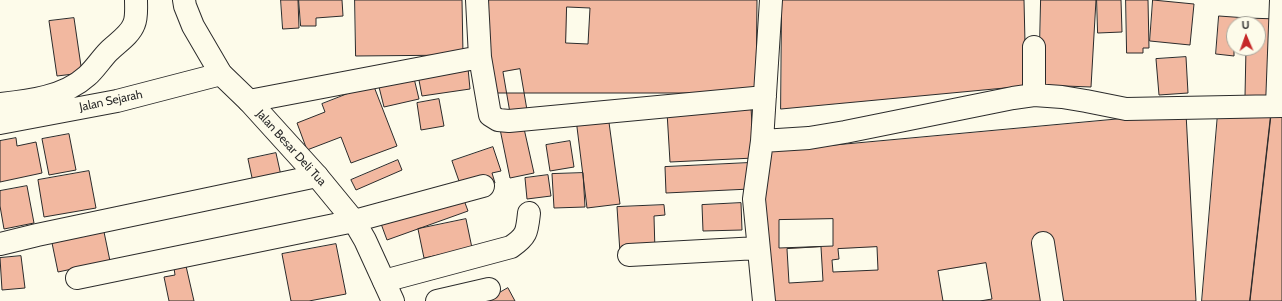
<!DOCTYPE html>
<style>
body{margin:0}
#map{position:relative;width:1282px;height:301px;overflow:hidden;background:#fdfbea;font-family:Cabin,sans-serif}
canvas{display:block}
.north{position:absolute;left:1226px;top:16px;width:40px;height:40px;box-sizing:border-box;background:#fdfbea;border:1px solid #a9a89e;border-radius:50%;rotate:358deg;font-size:11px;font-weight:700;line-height:16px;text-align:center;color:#2b2b2b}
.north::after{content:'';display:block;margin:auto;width:14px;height:18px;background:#c62828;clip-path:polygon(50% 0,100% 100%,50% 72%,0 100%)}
</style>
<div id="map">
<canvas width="1282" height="301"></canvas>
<div class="north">U</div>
</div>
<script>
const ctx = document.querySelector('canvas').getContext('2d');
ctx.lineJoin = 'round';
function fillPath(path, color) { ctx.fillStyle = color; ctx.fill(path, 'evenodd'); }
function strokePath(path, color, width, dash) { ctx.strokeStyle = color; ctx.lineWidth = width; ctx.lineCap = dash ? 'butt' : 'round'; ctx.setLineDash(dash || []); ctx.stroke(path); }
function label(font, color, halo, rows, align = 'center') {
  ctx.font = font + ' Cabin,sans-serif'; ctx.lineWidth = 3; ctx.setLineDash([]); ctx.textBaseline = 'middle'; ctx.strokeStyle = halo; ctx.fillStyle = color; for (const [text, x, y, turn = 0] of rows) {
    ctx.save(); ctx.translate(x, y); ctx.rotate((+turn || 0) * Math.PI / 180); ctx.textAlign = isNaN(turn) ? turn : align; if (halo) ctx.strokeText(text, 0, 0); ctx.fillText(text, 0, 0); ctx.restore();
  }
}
const building = new Path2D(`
 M281,0H298L299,28L283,29Z
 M299,0H342L343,16L316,18V26H301Z
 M355,0H462L463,55L356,56Z
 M489,0H757L756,93H488Z
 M782,0H1024L1026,86L781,109Z
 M1041,0H1096L1091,87L1039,85Z
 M1097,0H1121L1122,32L1098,33Z
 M1126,0H1148L1149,48H1143V53H1127Z
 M1153,0L1194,4L1190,45L1150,41Z
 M567,7L590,8L588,44L566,43Z
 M1219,16L1247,18V24H1234V56L1216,54Z
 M74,18L82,73L57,76L49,21Z
 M1247,18L1278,19L1276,96H1245L1246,48H1258V24H1247Z
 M1186,57L1188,93L1159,95L1156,59Z
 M468,68L470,89L422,96L418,75Z
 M520,69L527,110L510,113L503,72Z
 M413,74L419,99L384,107L378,83Z
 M373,84L397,146L351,163L341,137L307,150L297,123L325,112L322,104Z
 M439,99L444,126L421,130L417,103Z
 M751,107L754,158L670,162L667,112Z
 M1186,113L1196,301H768L763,152Z
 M1218,113L1271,115L1250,301H1202Z
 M608,115L620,204L587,208L576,119Z
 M1271,115L1282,117V301H1250Z
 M523,124L534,173L510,178L500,129Z
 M69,134L76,170L49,175L42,139Z
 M16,138L17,146L36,142L42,173L0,182V141Z
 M570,141L574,167L550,171L546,145Z
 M493,147L501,171L492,173L495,183L485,186L460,184L452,161Z
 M276,153L282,180L254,187L248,159Z
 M398,160L402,170L356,190L351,180Z
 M748,163L750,189L666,193L665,167Z
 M89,171L96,208L44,217L38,180Z
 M583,173L585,207L554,208L552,174Z
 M548,175L551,196L527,199L525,178Z
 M27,186L34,223L4,229L0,206V191Z
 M461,192L468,211L387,240L380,221Z
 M741,203L742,230L703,231L702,205Z
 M664,205L665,215L654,216L655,252L620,253L617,207Z
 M466,219L472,248L424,258L418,229Z
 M833,219V246L779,248V220Z
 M103,227L110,261L58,272L51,238Z
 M336,244L346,294L309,301H291L282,254Z
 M821,247L823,281L789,283L787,249Z
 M877,247L878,270L833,272L832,260L839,259L838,249Z
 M21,256L25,288L2,290L0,258Z
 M986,263L992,299L980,301H943L938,271Z
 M186,266L194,301H169L164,277L175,275L174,268Z
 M508,288L515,301H485Z`);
fillPath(building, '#f2b8a0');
strokePath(building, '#2b2b2b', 1);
const minor = new Path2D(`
 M477,0L480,57L490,115L498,120L509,121L765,97
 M1034,47V95
 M249,101L480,57
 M0,104C29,101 64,97 87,76C95,69 101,59 109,51C117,43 130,35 134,24C137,17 136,8 136,0
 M1277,106L1281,0
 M0,123L117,101L221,74
 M762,141L809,138L845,132L1013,98L1034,95L1062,97L1086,101L1126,109L1282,106
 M1043,243L1052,301
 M0,244L37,235L317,176
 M629,255L758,248
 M77,278L354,221L483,186
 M384,281L511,247C527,236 527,232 529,213
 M437,301L489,289
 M764,301L754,199L762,141L771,0`);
const major = new Path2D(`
 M184,0L185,6L193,26L221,74L249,101L317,176L354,221L365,240L393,301`);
strokePath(minor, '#2b2b2b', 24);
strokePath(major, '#2b2b2b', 24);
strokePath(minor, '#fdfbea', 22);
strokePath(major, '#fdfbea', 22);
label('12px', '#2b2b2b', '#fdfbea', [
 ["Jalan Sejarah",111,101,-12],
 ["Jalan Besar Deli Tua",291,148,48]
]);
</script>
